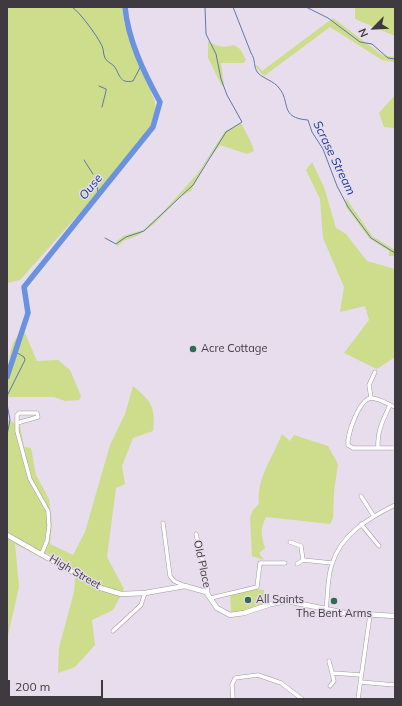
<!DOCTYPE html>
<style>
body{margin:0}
#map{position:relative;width:402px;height:706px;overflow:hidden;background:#e7ddec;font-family:Mulish,sans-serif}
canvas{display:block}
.frame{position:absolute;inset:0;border:8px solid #3e3a40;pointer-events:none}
.north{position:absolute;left:354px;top:8px;width:40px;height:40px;-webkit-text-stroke:3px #e7ddec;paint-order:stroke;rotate:246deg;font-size:11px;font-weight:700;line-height:16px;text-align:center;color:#3e3a40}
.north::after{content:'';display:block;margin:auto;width:14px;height:18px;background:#3e3a40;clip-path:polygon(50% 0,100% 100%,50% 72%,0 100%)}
.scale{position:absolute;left:8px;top:680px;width:95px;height:18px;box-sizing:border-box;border:2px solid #3e3a40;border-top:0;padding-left:5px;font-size:12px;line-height:14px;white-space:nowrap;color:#3e3a40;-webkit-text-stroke:3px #e7ddec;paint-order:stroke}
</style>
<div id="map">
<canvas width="402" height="706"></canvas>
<div class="frame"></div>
<div class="north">N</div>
<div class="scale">200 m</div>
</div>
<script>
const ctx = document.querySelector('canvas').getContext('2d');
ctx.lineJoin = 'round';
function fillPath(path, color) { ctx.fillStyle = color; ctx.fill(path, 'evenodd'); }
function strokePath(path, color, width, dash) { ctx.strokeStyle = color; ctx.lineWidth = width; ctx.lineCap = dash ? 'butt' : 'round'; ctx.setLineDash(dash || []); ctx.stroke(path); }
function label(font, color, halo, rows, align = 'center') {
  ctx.font = font + ' Mulish,sans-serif'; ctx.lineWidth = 3; ctx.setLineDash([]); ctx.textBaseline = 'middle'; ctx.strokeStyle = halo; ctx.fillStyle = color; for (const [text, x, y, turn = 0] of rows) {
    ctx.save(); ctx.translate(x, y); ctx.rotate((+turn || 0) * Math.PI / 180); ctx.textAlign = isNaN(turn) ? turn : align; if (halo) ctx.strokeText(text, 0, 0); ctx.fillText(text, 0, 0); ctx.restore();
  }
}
fillPath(new Path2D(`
 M7,7H122L124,22L155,102L156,114L151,127L120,168L20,280L7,283Z
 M355,7H395V36L355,19Z
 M333,18L382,55L395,57V62L382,60L330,27L264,76L256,67L257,65L262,71Z
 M208,41C217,47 223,48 234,45L240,49L246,60L243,63H221L224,84L222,86L208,58Z
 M395,95V128L384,127L379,113Z
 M241,123L251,142L254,151L247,154L220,145L206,163L191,191L182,195L155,223L139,235L123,241L117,247L116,242L123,236L143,230L162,213L198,173L225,131Z
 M312,162L324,187L336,228L346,234L367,261L395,269V357L377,369L344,353L369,320L365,306L340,312L344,287L323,238L320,199L306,170Z
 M346,198L372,236L395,250V256H389V251L369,238L346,207Z
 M24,331L37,361L58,360L70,370L81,396L79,400L65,401L54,397H7C7,383 8,356 13,343C15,339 20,334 24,331Z
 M133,386C151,401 156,407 153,431L133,438L122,466L125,484L116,488L107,557L124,589L113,610L92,620L95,645L75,667L58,673L59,648L74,592L76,570L47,553L41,557L15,544L19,587L7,640V419L20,426L24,447L31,448L36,475L49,499L52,524L50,544L73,555L85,532L110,445L125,414Z
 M282,434L290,441L294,435L328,446L338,464L334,492L333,518L330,524L266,517C260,529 261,536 265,548L259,553L264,560L252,556L250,517L253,510L259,504C256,479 273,457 282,434Z
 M254,589L264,590L265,603L243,611L231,612L230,594L244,592Z`), '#cddd8b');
strokePath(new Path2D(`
 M72,7C80,12 98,37 102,46C104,50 103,54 105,58C107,62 111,63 114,66C120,74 119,84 133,81L142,64
 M233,7L251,53C256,60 253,67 258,73C264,79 274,81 279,88C291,102 279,118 308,120L312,132L323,149L337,186L348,207L371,238L395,253
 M306,7L328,18L360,42L372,44L388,58L395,59
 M99,86L106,89V91L102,107
 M84,160L93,174
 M97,179L98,194
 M105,238L116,244L126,237L144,231L163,213L193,185L226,132L242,122L227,95L221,79L216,54L206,34L205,7
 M7,396L25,360L24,357L16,352
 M7,404L10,420L7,435`), '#5e77b1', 1);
strokePath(new Path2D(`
 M7,377L28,313L24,287L153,127L160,102C144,73 128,40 125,7`), '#6b91e1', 5.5);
const minor = new Path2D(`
 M371,398L369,385L375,372
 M395,407C388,404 380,399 372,398C359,398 347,435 348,445L353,448H395
 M17,423L38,417L37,413H19L17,415V431L30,479L48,511L49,526L47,541L42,553
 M378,448C377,431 383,420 390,405
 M361,496L373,515
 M163,523L170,576L174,581L183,585
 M361,524L379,546
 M196,534L204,567L208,594
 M290,542L301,546L303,560
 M297,564L303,560L332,563
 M211,598L257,587L260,563H285
 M326,609C328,595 327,578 332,564C341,534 369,518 395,505
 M113,631L141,605L145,593
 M329,661L334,681L330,686
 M333,673L361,675
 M360,682L395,685
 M233,699L232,685L235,678L258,675L281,683L302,699
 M358,699L370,615`);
const secondary = new Path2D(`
 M7,535L101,588L121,594L145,593L185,586L206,592L217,608L230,615L244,613L271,604L287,601L345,613L395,616`);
strokePath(minor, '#a299a6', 4.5);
strokePath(secondary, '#a299a6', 5.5);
strokePath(minor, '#fff', 3.5);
strokePath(secondary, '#fff', 4.5);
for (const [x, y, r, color] of [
 [193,349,4,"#316a52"],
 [248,600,4,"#316a52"],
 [334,601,4,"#316a52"]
]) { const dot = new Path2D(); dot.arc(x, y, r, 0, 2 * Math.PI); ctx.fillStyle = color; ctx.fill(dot); strokePath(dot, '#e7ddec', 1.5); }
label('11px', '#3e3a40', '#e7ddec', [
 ["Acre Cottage",201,349],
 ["All Saints",256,600],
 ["The Bent Arms",334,614,"center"]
], 'left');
label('11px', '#3e3a40', '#e7ddec', [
 ["Old Place",202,564,78],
 ["High Street",75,572,30]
]);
label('italic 12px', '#163a97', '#e7ddec', [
 ["Scrase Stream",334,158,64],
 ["Ouse",91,187,-51]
]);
</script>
